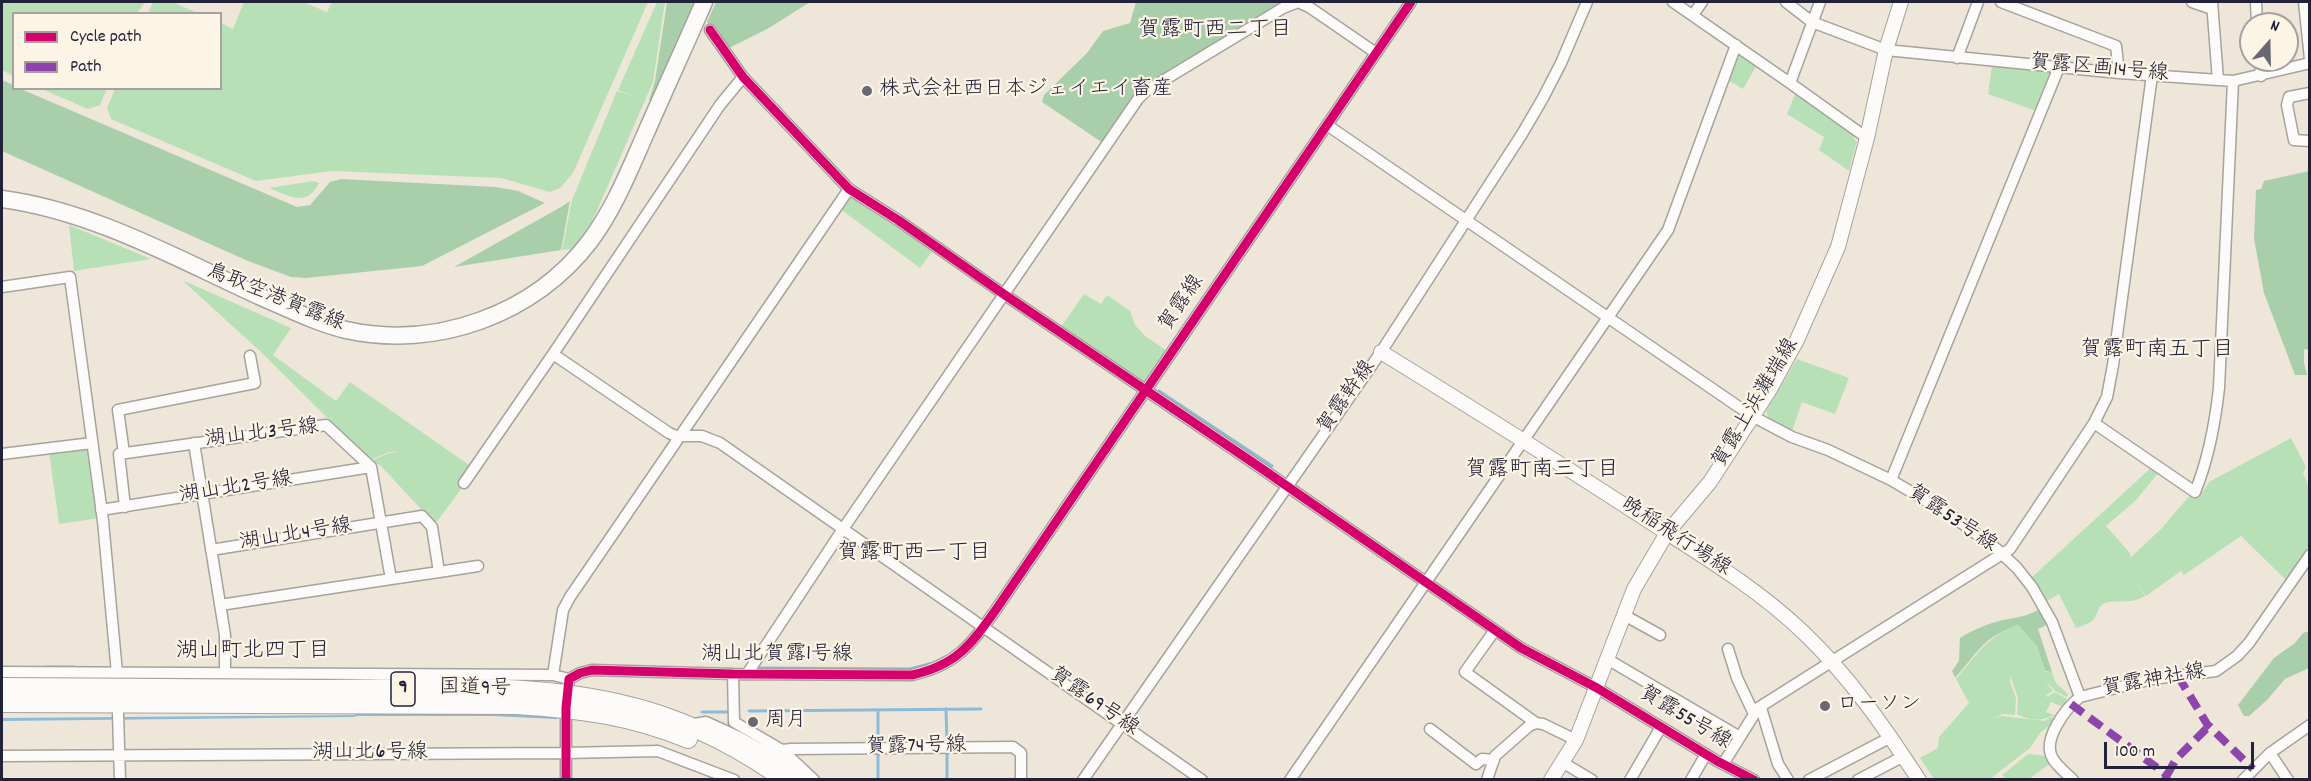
<!DOCTYPE html>
<meta charset="utf-8">
<style>
body{margin:0}
#map{position:relative;width:2311px;height:781px;overflow:hidden;background:#eee6d9;font-family:Dekko,sans-serif}
canvas{display:block}
.frame{position:absolute;inset:0;border:3px solid #22223b;pointer-events:none}
.legend{position:absolute;left:12px;top:12px;width:210px;height:78px;box-sizing:border-box;background:#fcf5e5;border:2px solid #a5a1a1;margin:0;padding:8px 10px;list-style:none;font-size:18px;color:#22223b}
.legend li{display:flex;align-items:center;gap:12px;height:30px}
.legend b{width:30px;border:2px solid #a5a1a1}
.north{position:absolute;left:2239px;top:12px;width:60px;height:60px;box-sizing:border-box;background:#fcf5e5;border:2px solid #a5a1a1;border-radius:50%;rotate:20deg;font-size:16px;font-weight:700;line-height:24px;text-align:center;color:#22223b}
.north::after{content:'';display:block;margin:auto;width:21px;height:27px;background:#696772;clip-path:polygon(50% 0,100% 100%,50% 72%,0 100%)}
.scale{position:absolute;left:2104px;top:742px;width:150px;height:27px;box-sizing:border-box;border:3px solid #22223b;border-top:0;padding-left:8px;font-size:18px;line-height:21px;white-space:nowrap;color:#22223b;-webkit-text-stroke:4px #fcf5e5;paint-order:stroke}
</style>
<div id="map">
<canvas width="2311" height="781"></canvas>
<div class="frame"></div>
<ul class="legend">
<li><b style="height:8px;background:#d6006c"></b>Cycle path</li>
<li><b style="height:8px;background:#8e44ad"></b>Path</li>
</ul>
<div class="north">N</div>
<div class="scale">100 m</div>
</div>
<script>
const ctx = document.querySelector('canvas').getContext('2d');
ctx.lineJoin = 'round';
function fillPath(path, color) { ctx.fillStyle = color; ctx.fill(path, 'evenodd'); }
function strokePath(path, color, width, dash) { ctx.strokeStyle = color; ctx.lineWidth = width; ctx.lineCap = dash ? 'butt' : 'round'; ctx.setLineDash(dash || []); ctx.stroke(path); }
function label(font, color, halo, rows, align = 'center') {
  ctx.font = font + ' Dekko,"Klee One",sans-serif'; ctx.lineWidth = 4.5; ctx.setLineDash([]); ctx.textBaseline = 'middle'; ctx.strokeStyle = halo; ctx.fillStyle = color; for (const [text, x, y, turn = 0] of rows) {
    ctx.save(); ctx.translate(x, y); ctx.rotate((+turn || 0) * Math.PI / 180); ctx.textAlign = isNaN(turn) ? turn : align; if (halo) ctx.strokeText(text, 0, 0); ctx.fillText(text, 0, 0); ctx.restore();
  }
}
fillPath(new Path2D(`
 M2,2H145L137,13L14,14L13,76L2,70Z
 M153,2H172L198,13H148Z
 M244,2H303L327,12L332,2H648L573,173L560,188L550,192L501,178L332,171L256,181L111,119L107,108L115,89L220,88L221,23L233,29Z
 M657,2H665L653,82L589,229L574,249L562,250L572,200L617,91L635,97L618,90Z
 M1737,50L1757,65L1743,89L1726,79Z
 M1992,65L2052,70L2039,112L1988,94Z
 M42,89H107L100,105L88,109Z
 M1796,92L1853,130L1854,140L1857,141L1849,171L1819,150L1824,137L1787,114Z
 M314,181L319,183C306,208 290,196 269,188Z
 M849,197H854L934,249L920,268L839,208Z
 M69,225L151,259L74,271Z
 M182,280L291,328L273,355L336,401L350,382L472,467L465,484L435,524L380,465L371,461L389,453L399,452H389L370,460L261,352Z
 M1084,294L1101,304L1107,295L1130,311L1135,325L1145,336L1167,351L1145,382L1061,327Z
 M1797,359L1849,378L1835,414L1802,402L1792,431L1769,420L1766,411Z
 M2291,438L2306,467L2303,473L2309,487V549L2286,580L2241,536L2184,575L2181,571L2146,596L2135,583L2145,596C2128,606 2113,598 2103,604C2097,608 2098,615 2093,620C2089,624 2081,626 2076,628L2059,594L2045,602L2030,579L2153,466L2160,471L2136,500L2106,526L2129,552L2131,556L2129,559L2161,529L2191,494L2199,498L2209,482Z
 M86,448L90,450L100,518L59,524L49,451Z
 M2018,625L2037,646L2045,672H2052L2056,683L2068,694L2067,697L2055,691L2045,680L2053,691L2046,695L2047,697L2055,692L2067,699L2063,707L2051,702L2046,712L2057,716C2051,715 2049,718 2043,719C2035,721 2024,718 2017,714L2018,698L2010,675V682L2016,698L2015,715L2003,714L1993,719L2002,716L2045,721L2050,717L2056,718L2052,724L2041,732L2030,748L1990,779H1934L1920,758L1938,748L1939,737L1969,703L1956,679C1978,653 1985,638 2018,625Z
 M2028,754L2047,756L2052,762L2029,779H2006L2002,775Z`), '#b8e0b7');
fillPath(new Path2D(`
 M667,2H694V7L652,101L649,100L655,81Z
 M716,2H810L769,28L727,49L707,22Z
 M1136,2H1294L1150,86L1106,145L1042,102L1044,95L1087,53L1103,31L1130,23Z
 M2,80L13,85L14,88L21,89L297,207L310,205L330,182L341,179L496,187L518,191L545,203L422,266L306,278L291,277L248,261L2,151Z
 M2309,171V350L2304,349V363L2307,375H2295L2264,293L2254,239L2256,190L2261,189L2264,181Z
 M570,201L561,250L454,267L561,207Z
 M2040,609L2049,624L2038,629L2052,672L2045,671L2037,646L2018,625C1982,638 1979,651 1955,678L1952,671L1959,661L1960,638C1971,631 1982,626 1995,622C2013,617 2022,619 2040,609Z
 M2309,631V668L2285,679L2267,700L2249,716H2244L2238,705L2274,658L2295,643L2303,633Z`), '#a9cfaa');
fillPath(new Path2D(`
 M357,713H493L557,717V719L492,716H357L354,717L2,721V718L354,715Z`), '#8cbbd9');
strokePath(new Path2D(`
 M1159,391L1272,466
 M45,667H74
 M758,668L910,669L933,663L947,656
 M946,709L947,743
 M878,710V744
 M749,711L981,709
 M702,712H728
 M878,753V780
 M947,780V753`), '#8cbbd9', 3);
const minor = new Path2D(`
 M1673,2L1790,83L1820,2
 M1786,2L1812,22L1886,50L2119,73L2233,81L2310,63
 M2001,2L2116,46L2119,73
 M2192,2L2212,9
 M2212,2L2218,80
 M2256,2L2257,24
 M2304,2L2310,59
 M1693,15L1702,2
 M710,30L743,77L849,189L898,220L1005,295L1255,464L1521,648L1597,688L1717,761L1754,780
 M1957,58L1978,2
 M2260,60L2261,76
 M1790,83L1867,138
 M2310,93L2289,97L2287,105L2294,140L2310,141
 M1327,125L1752,416L1792,437L1828,450L1891,480L1952,516L1998,550L2017,568L2032,587L2052,622L2080,697
 M2,287L70,277L103,521L117,673
 M553,354L669,433L676,436H702L720,443L1202,780
 M2094,423L2195,492C2209,458 2215,424 2219,388L2233,81
 M194,443L225,635V673
 M124,453L118,410L255,383L250,356
 M2,454L92,443
 M1891,480L2059,67
 M464,483L553,354L720,105L743,77
 M125,507L119,454L326,425L371,467L391,579L220,605
 M101,510L371,467
 M211,550L422,516L432,527L439,572L391,579
 M439,572L478,566
 M1624,615L1660,635
 M1495,630L1465,672L1536,723
 M1728,649L1737,678L1754,714
 M1607,659L1740,737L1723,764
 M2,672L553,675L569,679
 M733,674L734,722L782,750L814,780
 M747,674L843,529L1138,99L1146,91L1283,8L1298,2L1309,7L1376,53
 M553,675L563,610L570,597L849,189
 M1761,708L1778,764L1788,780
 M118,713L120,780
 M689,725L706,722L739,737L775,757L790,768L800,780
 M1430,729L1476,764L1482,759L1494,760
 M1740,737L1758,708L2010,549L2094,423L2107,397L2113,365L2152,75
 M2270,753L2288,780
 M2,756L565,753L658,751L734,780
 M775,757L782,750L791,749L1013,747L1021,753V780
 M1562,762L1592,780
 M566,780V708L569,679L580,673L592,670L733,674L912,675C956,665 970,646 995,611L1411,2
 M1083,780L1381,352L1467,219L1522,134L1543,98L1561,63L1587,2
 M1290,780L1668,230L1736,45
 M1487,780L1495,756L1529,726L1536,723L1543,724L1576,740
 M1630,780L1661,727
 M1691,780L1706,754
 M1809,780L1891,737
 M1858,780L1904,756
 M2073,780C2066,773 2057,766 2053,759C2041,740 2066,708 2080,697L2152,679L2216,671L2237,656L2249,643L2310,555
 M2243,780L2270,753L2310,725`);
const tertiary = new Path2D(`
 M1381,352C1467,405 1553,459 1638,514C1696,552 1755,586 1804,633C1849,676 1885,728 1919,780
 M1551,780L1576,740L1634,589L1667,533L1710,482L1769,391L1797,340L1838,247L1867,138L1886,50L1901,2`);
const secondary = new Path2D(`
 M2,199C93,211 178,259 261,297C289,309 317,323 346,330C436,350 535,314 590,241C614,209 629,171 645,135C664,91 685,46 704,2`);
const trunk = new Path2D(`
 M2,687C107,688 213,688 319,689C417,689 521,681 617,703C677,716 735,744 785,780
 M2,703L516,705C580,709 629,715 688,739`);
strokePath(minor, '#a6a29d', 13);
strokePath(tertiary, '#a6a29d', 16);
strokePath(secondary, '#a6a29d', 19);
strokePath(trunk, '#a6a29d', 20);
strokePath(minor, '#fcfbf9', 10);
strokePath(tertiary, '#fcfbf9', 14);
strokePath(secondary, '#fcfbf9', 16);
strokePath(trunk, '#fcfbf9', 18);
strokePath(new Path2D(`
 M2178,676L2207,724L2253,769
 M2071,704L2167,775L2165,780
 M2167,775L2176,759L2209,726`), '#8e44ad', 8, [15, 8]);
strokePath(new Path2D(`
 M710,30L743,77L849,189L898,220L1005,295L1255,464L1521,648L1597,688L1717,761L1754,780
 M566,780V708L569,679L580,673L592,670L733,674L912,675C956,665 970,646 995,611L1411,2`), '#d6006c', 9);
for (const [x, y, r, color] of [
 [867,91,6,"#696772"],
 [1825,706,6,"#696772"],
 [753,722,6,"#696772"]
]) { const dot = new Path2D(); dot.arc(x, y, r, 0, 2 * Math.PI); ctx.fillStyle = color; ctx.fill(dot); strokePath(dot, '#fcf5e5', 2); }
for (const [x, y, w] of [
 [403,689,24]
]) { const box = new Path2D(); box.roundRect(x - w / 2, y - 17, w, 34, 4.5); ctx.fillStyle = '#fcf5e5'; ctx.fill(box); strokePath(box, '#22223b', 1.5); }
label('bold 20px', '#22223b', null, [
 ["9",403,689]
]);
label('21px', '#22223b', '#fcf5e5', [
 ["賀露区画14号線",2099,70,5],
 ["鳥取空港賀露線",275,299,22],
 ["賀露線",1183,304,-56],
 ["賀露幹線",1348,398,-55],
 ["賀露上浜灘端線",1757,404,-59],
 ["湖山北3号線",262,435,-7],
 ["湖山北2号線",236,489,-9],
 ["賀露53号線",1951,520,34],
 ["湖山北4号線",296,536,-9],
 ["晩稲飛行場線",1675,538,33],
 ["湖山北賀露1号線",777,656],
 ["賀露神社線",2154,682,-10],
 ["国道9号",475,690,1],
 ["賀露69号線",1093,703,35],
 ["賀露55号線",1684,719,31],
 ["賀露74号線",916,748,-1],
 ["湖山北6号線",370,754]
]);
label('21px', '#22223b', '#fcf5e5', [
 ["株式会社西日本ジェイエイ畜産",879,91],
 ["ローソン",1837,706],
 ["周月",765,722]
], 'left');
label('22px', '#22223b', '#fcf5e5', [
 ["賀露町西二丁目",1215,32],
 ["賀露町南五丁目",2157,352],
 ["賀露町南三丁目",1542,472],
 ["賀露町西一丁目",914,555],
 ["湖山町北四丁目",253,653]
]);
</script>
